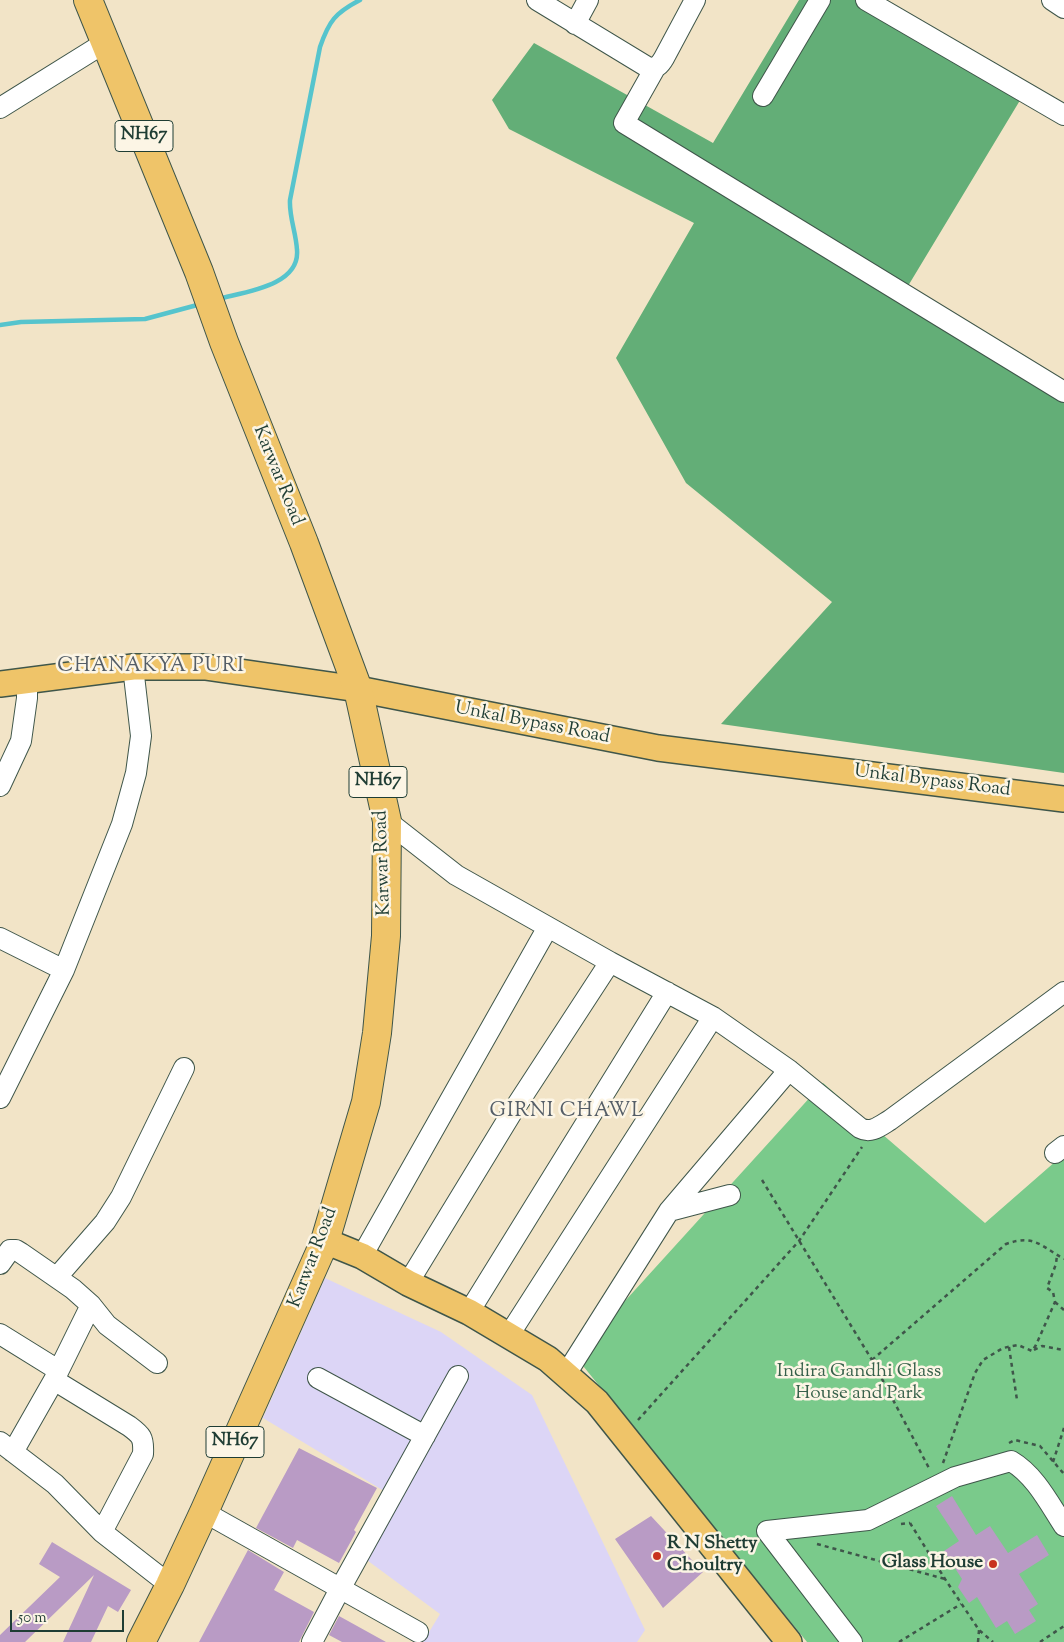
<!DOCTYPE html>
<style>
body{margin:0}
#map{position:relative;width:1064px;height:1642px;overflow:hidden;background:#f2e4c7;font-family:"Sorts Mill Goudy",serif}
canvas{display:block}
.scale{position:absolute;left:10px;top:1610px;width:114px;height:22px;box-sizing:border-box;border:2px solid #1f3d34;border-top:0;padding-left:6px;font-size:15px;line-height:18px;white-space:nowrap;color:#1f3d34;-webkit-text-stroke:4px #fcf5e5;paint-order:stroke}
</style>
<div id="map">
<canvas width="1064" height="1642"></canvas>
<div class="scale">50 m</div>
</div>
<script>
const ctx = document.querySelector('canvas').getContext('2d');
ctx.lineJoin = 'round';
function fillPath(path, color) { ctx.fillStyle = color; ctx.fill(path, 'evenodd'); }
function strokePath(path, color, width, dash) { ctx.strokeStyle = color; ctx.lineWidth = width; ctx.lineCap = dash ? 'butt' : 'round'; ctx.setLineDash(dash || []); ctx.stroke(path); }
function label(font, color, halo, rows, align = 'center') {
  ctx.font = font + ' "Sorts Mill Goudy",serif'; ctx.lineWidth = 5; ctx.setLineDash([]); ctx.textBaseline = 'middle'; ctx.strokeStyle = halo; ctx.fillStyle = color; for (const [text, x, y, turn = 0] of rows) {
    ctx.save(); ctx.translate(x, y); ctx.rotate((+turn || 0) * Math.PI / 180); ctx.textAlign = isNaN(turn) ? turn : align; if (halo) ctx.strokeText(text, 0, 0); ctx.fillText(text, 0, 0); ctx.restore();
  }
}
fillPath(new Path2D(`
 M325,1278L441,1332L532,1395L645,1630L637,1642H423L440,1614L360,1555L384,1491L263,1418Z`), '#dcd5f6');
fillPath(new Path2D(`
 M823,1083L985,1223L1064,1154V1642H807L575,1356Z`), '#7aca8b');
fillPath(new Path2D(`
 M799,0H865L1022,97L908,286L1064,391V773L721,724L832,602L686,483L616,358L694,223L509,129L492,100L534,43L713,143Z`), '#63ae77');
strokePath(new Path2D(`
 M218,299C244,292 300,286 297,250C296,232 289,217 290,200L320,47C329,21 335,13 360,0
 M0,325L21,322L145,319L201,304`), '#56c4cd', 4.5);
fillPath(new Path2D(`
 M299,1448L377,1488L354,1530L356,1532L339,1563L297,1540L293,1548L256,1528Z
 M952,1496L976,1535L990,1526L1008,1553L1037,1535L1049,1555L1019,1574L1038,1604L1029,1610L1036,1621L1015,1634L1007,1621L996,1628L977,1597L969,1603L958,1587L962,1579L944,1551L959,1541L936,1506Z
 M651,1516L703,1572L663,1608L615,1539Z
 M52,1542L131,1590L118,1612L108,1606L91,1642H63L94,1575L25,1642H0V1635L60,1577L39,1564Z
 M248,1550L284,1572L274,1590L314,1612L299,1642H199Z
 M339,1616L386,1642H342L329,1635Z`), '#b99bc5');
const minor = new Path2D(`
 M537,0L649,68C657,68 660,65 664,58L695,0
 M866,0L1064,115
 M1052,0L1064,8
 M575,24L588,0
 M655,68L624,123L1064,392
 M763,96L820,0
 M0,108L106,42
 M0,786L21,741L27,698V680
 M387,821L456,875L610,962L713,1017L789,1070L860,1128C871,1134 880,1126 890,1120L1064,992
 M0,938L64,970
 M0,1098L64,970L122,824L136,773L141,736L133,667
 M1055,1153L1064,1146
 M669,1211L730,1195
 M362,1256L548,927
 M0,1264L10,1250H16L21,1253L73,1289L91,1305L107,1325L157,1363
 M57,1277L105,1222L121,1197L184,1068
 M408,1283L511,1114L610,962
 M469,1312L667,992
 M0,1334L58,1370
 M509,1335L713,1017
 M566,1374L669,1211L789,1070
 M318,1378L425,1436
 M54,1380L129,1426C141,1435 144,1437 143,1454L102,1532
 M0,1442L55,1484L102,1532L170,1585
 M13,1452L54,1380L91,1305
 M204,1512L418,1632
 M312,1642L340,1589L458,1376
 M852,1642L767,1531L868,1520L955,1477L1011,1461C1035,1475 1049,1503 1064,1526`);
const major = new Path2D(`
 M0,684L133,667H205L358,689L658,748L1064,799
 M325,1241L362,1256L408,1283L469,1312L548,1359L597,1402L789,1642`);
const highway = new Path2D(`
 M88,0L199,272L224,342L304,543L358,689L387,821L386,936L377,1033L366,1102L325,1241L204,1512L170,1585L141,1642`);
strokePath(minor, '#3f564a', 22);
strokePath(major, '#3f564a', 28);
strokePath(highway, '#3f564a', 30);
strokePath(new Path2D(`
 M762,1180L872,1360L930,1470
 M1055,1302L1064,1310
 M1009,1347L1017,1400
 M1034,1350L1042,1346L1064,1350
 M872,1360L1006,1244C1034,1234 1041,1246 1064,1259
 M638,1420L799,1241L862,1147
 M1009,1443L1015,1440L1040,1446L1064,1474
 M1053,1462L1064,1428
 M943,1463L975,1373L983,1360L1003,1348L1018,1345L1032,1351L1036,1345L1055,1302L1053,1292L1047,1288L1056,1264L1057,1255
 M910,1523L945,1579L979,1630L993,1642
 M901,1524L910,1523
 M817,1544L945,1579
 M899,1642L961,1604
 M978,1642L979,1630
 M1040,1642L1064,1626`), '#3f564a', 2.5, [4, 4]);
strokePath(minor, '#fff', 20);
strokePath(major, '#efc469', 25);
strokePath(highway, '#efc469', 28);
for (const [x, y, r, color] of [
 [657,1556,5,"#c8321e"],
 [993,1564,5,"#c8321e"]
]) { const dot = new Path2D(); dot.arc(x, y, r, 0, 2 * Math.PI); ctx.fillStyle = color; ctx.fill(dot); strokePath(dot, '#fcf5e5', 2); }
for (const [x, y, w] of [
 [144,136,58],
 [378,782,58],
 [235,1442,58]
]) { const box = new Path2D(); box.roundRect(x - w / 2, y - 15.5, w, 31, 4); ctx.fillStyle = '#fcf5e5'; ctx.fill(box); strokePath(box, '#1f3d34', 1); }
label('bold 18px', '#1f3d34', null, [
 ["NH67",144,136],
 ["NH67",378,782],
 ["NH67",235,1442]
]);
label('19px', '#1f3d34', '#fcf5e5', [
 ["Karwar Road",277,476,68],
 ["Unkal Bypass Road",532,724,11],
 ["Unkal Bypass Road",932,782,7],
 ["Karwar Road",384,863,-92],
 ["Karwar Road",314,1258,-69]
]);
label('19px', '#36604a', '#fcf5e5', [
 ["Indira Gandhi Glass",859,1373],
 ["House and Park",859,1395]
]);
label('bold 19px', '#1f3d34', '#fcf5e5', [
 ["R N Shetty",667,1545],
 ["Choultry",667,1567],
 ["Glass House",983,1564,"right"]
], 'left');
ctx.letterSpacing = '1px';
label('20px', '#555e67', '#fcf5e5', [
 ["CHANAKYA PURI",151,668],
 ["GIRNI CHAWL",567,1113]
]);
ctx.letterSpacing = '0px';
</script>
